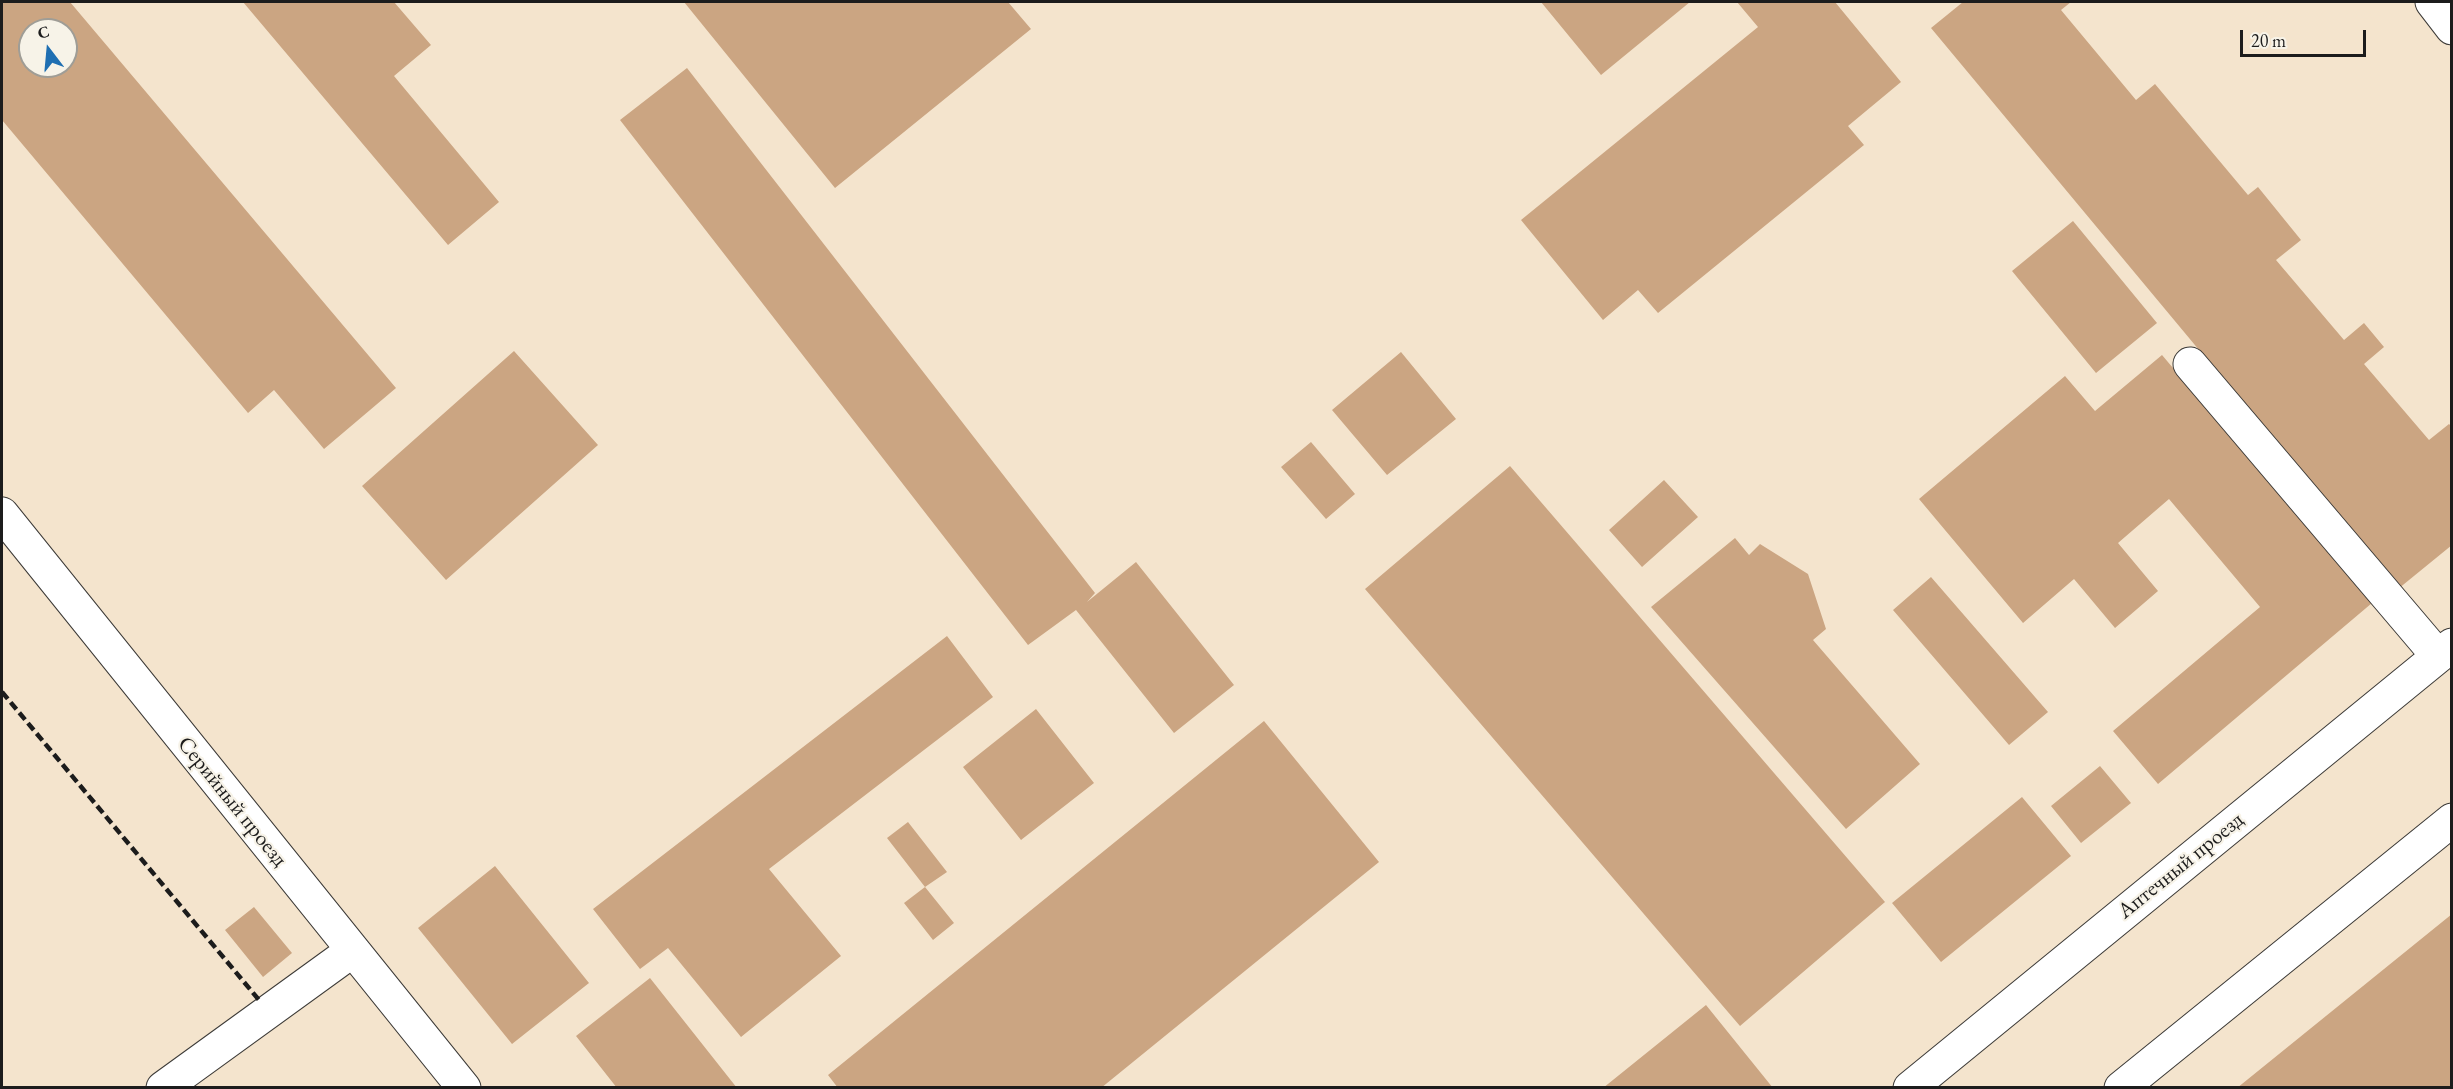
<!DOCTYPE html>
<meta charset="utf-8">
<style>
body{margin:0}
#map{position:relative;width:2453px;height:1089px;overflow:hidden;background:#f4e4cd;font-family:"EB Garamond",serif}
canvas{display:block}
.frame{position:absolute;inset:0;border:3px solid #1c1c1c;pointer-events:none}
.north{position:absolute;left:18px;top:18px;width:60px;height:60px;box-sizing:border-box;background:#f7f3e8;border:2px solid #9f9d96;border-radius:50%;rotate:344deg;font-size:16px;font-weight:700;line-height:24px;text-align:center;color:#1c1c1c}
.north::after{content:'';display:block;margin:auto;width:21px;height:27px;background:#1f6fb2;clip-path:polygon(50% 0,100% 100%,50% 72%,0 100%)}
.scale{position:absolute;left:2240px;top:30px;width:126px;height:27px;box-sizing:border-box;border:3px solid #1c1c1c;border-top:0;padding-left:8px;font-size:18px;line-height:21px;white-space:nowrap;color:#1c1c1c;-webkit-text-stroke:4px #f7f3e8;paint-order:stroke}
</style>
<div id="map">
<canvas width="2453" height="1089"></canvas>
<div class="frame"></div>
<div class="north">С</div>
<div class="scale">20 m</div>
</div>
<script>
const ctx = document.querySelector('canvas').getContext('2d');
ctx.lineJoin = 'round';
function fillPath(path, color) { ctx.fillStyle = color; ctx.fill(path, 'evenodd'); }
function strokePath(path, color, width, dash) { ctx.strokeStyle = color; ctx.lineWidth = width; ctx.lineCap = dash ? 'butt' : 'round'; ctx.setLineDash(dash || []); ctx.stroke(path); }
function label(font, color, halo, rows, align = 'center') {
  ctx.font = font + ' "EB Garamond",serif'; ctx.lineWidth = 4.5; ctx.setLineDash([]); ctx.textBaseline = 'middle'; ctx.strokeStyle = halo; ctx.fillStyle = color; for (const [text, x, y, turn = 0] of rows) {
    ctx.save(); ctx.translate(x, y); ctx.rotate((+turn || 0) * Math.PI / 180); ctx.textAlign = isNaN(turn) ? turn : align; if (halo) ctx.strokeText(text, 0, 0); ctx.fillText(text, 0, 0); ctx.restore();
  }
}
fillPath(new Path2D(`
 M2,2H70L396,388L324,449L274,390L248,413L2,120ZM30,30H66V66H30Z
 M243,2H394L431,45L394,76L499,202L448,245Z
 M684,2H1008L1031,29L835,188Z
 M1541,2H1690L1601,75Z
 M1737,2H1835L1901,82L1848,126L1864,145L1658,313L1638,290L1603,320L1521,220L1758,27Z
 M1963,2H2071L2061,10L2136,100L2155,84L2248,195L2258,187L2301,240L2276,260L2344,340L2364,323L2384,347L2364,364L2429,440L2449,424L2452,427V545L2398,589L1931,28Z
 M687,68L1095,593L1087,602L1136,562L1234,685L1174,733L1076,610L1028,645L620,120Z
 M2073,221L2157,323L2096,373L2012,271Z
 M514,351L598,445L446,580L362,486Z
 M1401,352L1456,419L1387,475L1332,410Z
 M2162,355L2372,603L2158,784L2113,731L2260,607L2169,499L2118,543L2158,591L2115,628L2074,579L2023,623L1919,499L2065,376L2095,411Z
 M1311,442L1355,494L1326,519L1281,467Z
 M1510,466L1885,902L1740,1026L1365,589Z
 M1664,480L1698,517L1642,567L1609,530Z
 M1735,538L1749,555L1760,544L1808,574L1826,629L1813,640L1920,764L1846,829L1651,607Z
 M1931,577L2048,712L2009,745L1893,610Z
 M947,636L993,697L769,869L841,956L741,1037L668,948L640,969L593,909Z
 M1036,709L1094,783L1021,840L963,767Z
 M1264,721L1379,862L1101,1088H838L828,1075Z
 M2100,766L2131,803L2081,843L2051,806Z
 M2022,797L2071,856L1941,962L1892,903Z
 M908,822L947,872L925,887L887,838Z
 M495,866L589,983L512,1044L418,928Z
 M925,887L954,923L933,940L904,903Z
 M254,907L292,953L263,977L225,930Z
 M2452,914V1088H2237Z
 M650,978L737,1088H617L576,1036Z
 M1706,1005L1773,1088H1603Z`), '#cba582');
const minor = new Path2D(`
 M2432,2L2452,28
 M2190,364L2438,656
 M2,514L464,1088
 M163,1088L352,951
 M1910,1088L2452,645
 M2121,1088L2452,820`);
strokePath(minor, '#3c3a37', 35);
strokePath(minor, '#fff', 33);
strokePath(new Path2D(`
 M2,692L259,1000`), '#1c1c1c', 4.5, [9, 4.5]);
label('22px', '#1c1c1c', '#f7f3e8', [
 ["Серийный проезд",232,802,51],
 ["Аптечный проезд",2181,866,-39]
]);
</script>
